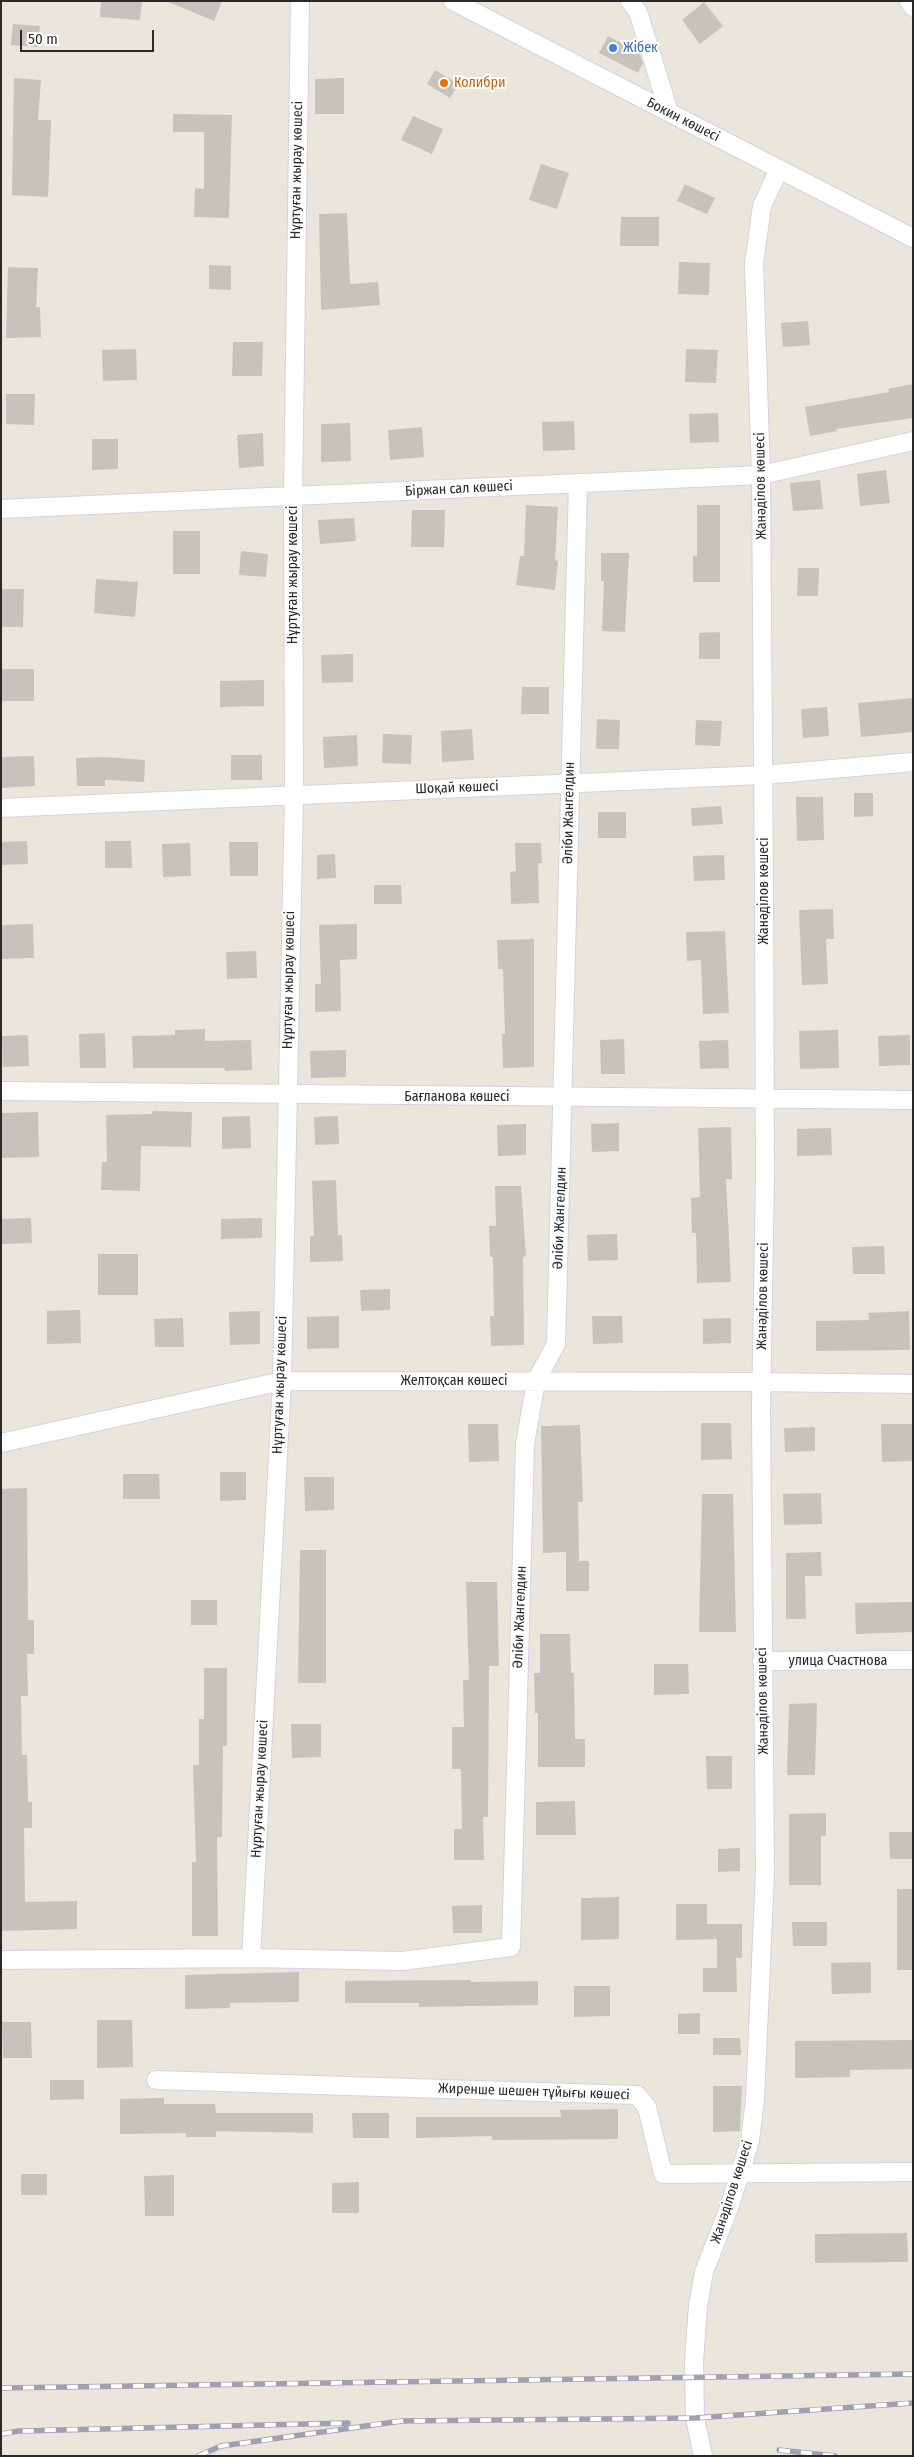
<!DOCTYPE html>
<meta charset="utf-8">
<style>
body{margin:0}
#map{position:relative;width:914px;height:2457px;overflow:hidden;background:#ebe6dc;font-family:"Fira Sans Condensed",sans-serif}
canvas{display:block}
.frame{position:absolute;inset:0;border:2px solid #292929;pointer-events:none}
.scale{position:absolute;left:20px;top:30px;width:134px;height:22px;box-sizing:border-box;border:2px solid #292929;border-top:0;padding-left:6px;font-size:15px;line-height:18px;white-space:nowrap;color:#292929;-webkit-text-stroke:4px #fff;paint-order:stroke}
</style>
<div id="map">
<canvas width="914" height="2457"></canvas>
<div class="frame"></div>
<div class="scale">50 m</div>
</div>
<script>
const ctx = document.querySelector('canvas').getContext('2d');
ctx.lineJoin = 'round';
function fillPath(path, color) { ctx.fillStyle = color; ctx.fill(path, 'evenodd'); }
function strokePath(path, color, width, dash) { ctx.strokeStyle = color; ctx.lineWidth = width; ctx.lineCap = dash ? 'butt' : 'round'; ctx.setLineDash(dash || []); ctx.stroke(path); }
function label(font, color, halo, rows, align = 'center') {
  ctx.font = font + ' "Fira Sans Condensed",sans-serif'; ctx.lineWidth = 4; ctx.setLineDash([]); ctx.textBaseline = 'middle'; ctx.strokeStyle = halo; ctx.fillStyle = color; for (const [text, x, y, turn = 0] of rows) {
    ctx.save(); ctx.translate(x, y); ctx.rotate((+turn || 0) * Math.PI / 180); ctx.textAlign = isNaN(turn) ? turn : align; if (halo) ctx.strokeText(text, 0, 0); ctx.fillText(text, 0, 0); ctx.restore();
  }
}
fillPath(new Path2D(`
 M101,1H142L140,20L100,17Z
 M166,1H222L214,21Z
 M704,2L723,26L700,44L682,20Z
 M13,24L40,26L38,47L11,45Z
 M608,36L639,52L643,63L638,73L599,53Z
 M435,70L459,84L450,98L427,84Z
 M14,78L41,80L38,120H51L48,197L12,195Z
 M344,78V114H315V79Z
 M173,114L232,115L229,218L194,217L195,188L204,189V132H173Z
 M413,116L443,129L432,154L401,140Z
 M541,164L569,173L557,209L529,200Z
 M685,184L715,198L707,214L677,201Z
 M347,213L350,284L378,282L380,305L321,310L319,214Z
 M621,217H659V246H620Z
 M679,262L710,263L709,295L678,294Z
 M209,265L231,266V290L209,289Z
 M8,267L38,268L36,307H40L41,337L6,338Z
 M808,321L810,345L783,347L781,323Z
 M233,342H263L262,376H232Z
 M136,349L137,380L103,381L102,350Z
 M686,349L718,350L716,383L685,382Z
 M913,384V418L836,429L837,431L810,436L805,407L889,392L888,389Z
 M6,394H35L34,425L6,424Z
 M718,413L719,442L690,443L689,414Z
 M574,421L575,450L543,451L542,422Z
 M350,423L351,461L321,462V424Z
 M422,427L424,457L390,460L388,430Z
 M263,433L264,466L239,468L237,435Z
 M92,439H118V469L92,470Z
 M886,470L890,503L860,506L857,474Z
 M820,480L823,509L793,511L790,483Z
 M526,505L558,507L555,560L558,561L555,590L516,585L520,556H524Z
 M697,505H720V582H693V556H697Z
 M412,510H445L444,547H411Z
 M354,518L356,541L320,544L318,520Z
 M173,531H200V574H173Z
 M241,551L268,554L266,577L239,575Z
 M601,553H629L625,632L602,631L604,581H601Z
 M798,568H819L818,596H797Z
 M96,579L138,582L135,617L94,613Z
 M1,589H24L23,627H1Z
 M720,632V659H699V633Z
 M353,654V682L322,683L321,655Z
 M1,669H34V701H1Z
 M264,680V706L220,707V681Z
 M522,687H549V714H521Z
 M913,698V732L861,737L858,703Z
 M827,707L829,736L803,738L801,709Z
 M597,719L620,720L619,749H596Z
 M696,720L722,721L720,746L695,745Z
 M472,729L474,760L442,762L441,731Z
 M383,734L412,735L411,764L382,763Z
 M357,735L358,766L324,768L323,737Z
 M231,755H262V780H231Z
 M34,756L35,786L1,788V757Z
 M105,757L145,760L144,782L105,780V786H77L76,758Z
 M854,793H873V816L854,817Z
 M796,797H823L824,840L797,841Z
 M721,806L723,824L692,826L691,808Z
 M598,812H626V838H598Z
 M27,841L28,864L1,865V842Z
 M105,841H131L132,868H105Z
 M229,842H258V876H230Z
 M190,843L191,876L163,877L162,844Z
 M515,843H541L542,863H538L539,903L511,904L510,872L516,871Z
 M335,854L336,878L317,879V855Z
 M724,855L725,880L694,881L693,856Z
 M374,885H401L402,904H374Z
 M833,909L834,939H826L828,984L802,985L799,910Z
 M33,924L34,958L1,959V925Z
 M357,924V959L340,960L341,1011L315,1012V984H321L319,925Z
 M725,931L729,1013L703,1014L701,960L687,961L686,932Z
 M534,939V1067L503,1068L502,1034H505L503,969H498L497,940Z
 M256,951L257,978L227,979L226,952Z
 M205,1029V1041L251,1040L252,1070L225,1071L224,1068H133L132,1036L175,1035V1030Z
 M838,1030L839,1068L800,1069L799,1031Z
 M105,1033L106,1068H80L79,1034Z
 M28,1035L29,1066L3,1067L2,1036Z
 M910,1035V1065L879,1066L878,1036Z
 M624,1039L625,1074H601L600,1040Z
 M728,1040L729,1068L700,1069L699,1041Z
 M346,1050V1077L311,1078L310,1051Z
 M153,1111L192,1112L191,1147L141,1146L140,1191L101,1190L102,1162H107L106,1115L152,1114Z
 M38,1112L39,1157L1,1158V1113Z
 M250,1116L251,1148L222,1149V1117Z
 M338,1116L339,1144L315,1145L314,1117Z
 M619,1123V1151L592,1152L591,1124Z
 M526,1124V1155L498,1156L497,1125Z
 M731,1127L732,1179H726L731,1282L697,1283L696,1233H692L691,1198L700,1197L698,1128Z
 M831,1128L832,1155L797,1156V1129Z
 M336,1180L338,1235H342L343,1261L310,1262V1236H314L312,1181Z
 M495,1186H521L526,1256L523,1257L524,1345L491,1346L490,1316H494L493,1257H490L489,1226H496Z
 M31,1218L32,1243L1,1244V1219Z
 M262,1218V1238L221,1239V1219Z
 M617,1234L618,1260L588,1261L587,1235Z
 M884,1246L885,1274H853L852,1247Z
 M98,1254H138V1295H98Z
 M390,1289V1310L361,1311L360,1290Z
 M80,1310L81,1343L47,1344V1311Z
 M260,1311V1344L230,1345L229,1312Z
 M909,1311L910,1350L816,1351V1321L869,1320L868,1313Z
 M339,1316V1348L307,1349V1317Z
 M592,1316H622L623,1343L593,1344Z
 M183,1318L184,1347H155L154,1319Z
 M731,1318V1343L703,1344V1319Z
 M701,1423H731L732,1459L701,1460Z
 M468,1424H498L499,1461L469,1462Z
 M881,1424H913V1461L882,1462Z
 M580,1425L583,1502H578L579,1561H589V1591H566V1552L543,1553L541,1426Z
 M815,1427V1451L785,1452L784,1428Z
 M220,1472H246V1500L220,1501Z
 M123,1474H159L160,1499H123Z
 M304,1477H334V1510L305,1511Z
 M27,1488L28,1620H34V1654H27L28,1696H21L22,1755H27L28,1802H32V1828H24L25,1902L77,1901V1929L1,1931V1489Z
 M821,1493L822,1524L784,1525L783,1494Z
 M702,1494H733L736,1632H699Z
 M300,1550H326V1683H298Z
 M821,1552L822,1576H805L806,1619H786V1553Z
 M466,1582H497L499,1666H489L488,1817H483L484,1860H454V1829H462L461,1769H452V1727H464L463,1680H469Z
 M191,1600H217V1625H191Z
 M913,1602V1632L856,1634L855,1603Z
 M540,1634H570L571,1673H574L575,1739H585V1767H538V1713H535L534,1673H540Z
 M654,1664H688L689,1694L654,1695Z
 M204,1668H227V1746H223L222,1837H217L218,1936H192V1862H196L193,1765H199V1719H204Z
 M817,1703L815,1775H787L789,1704Z
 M291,1724H321V1757L292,1758Z
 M706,1756H732V1789H707Z
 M575,1801L576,1835H536V1802Z
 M826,1813V1836H821V1885H789V1814Z
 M889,1832H913V1859H890Z
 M740,1848V1871L718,1872V1849Z
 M897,1889H913V1970H897Z
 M619,1897V1939L581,1940V1898Z
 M676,1904H707V1924H742V1958H736L737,1992H703V1968H717V1939L676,1940Z
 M482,1905V1933H453L452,1906Z
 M792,1922H827V1946H793Z
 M871,1962V1993L832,1994L831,1963Z
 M299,1972V2002L230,2003V2008L185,2009V1975Z
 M471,1980V1982L538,1981V2005L419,2007V2003H345V1981Z
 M574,1986H610V2016L574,2017Z
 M700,2013V2034H678V2014Z
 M97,2020H132L133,2067L97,2068Z
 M2,2022H31L32,2058H3Z
 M713,2038H740L741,2055H713Z
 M913,2040V2069L850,2070V2077L795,2078V2041Z
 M50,2080H84V2099L50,2100Z
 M713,2086H742L740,2131L713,2132Z
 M164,2098V2104H215L216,2113H313V2133L216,2131V2137H186V2133L120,2134V2099Z
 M618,2109V2139L492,2140V2136L416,2138V2117H561L560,2110Z
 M352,2113H389V2138H353Z
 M21,2174H47V2195H21Z
 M174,2175V2216H145L144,2176Z
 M359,2182V2213H332V2183Z
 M907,2233L908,2262L815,2263V2234Z`), '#c6c3bc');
const minor = new Path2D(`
 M453,1L913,238
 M630,1L638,12L669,112
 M909,1L913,7
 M1,509L761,475L913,441
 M1,808L763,775L913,762
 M1,1091L913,1100
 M1,1443L282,1381L761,1382L913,1384
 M762,1661L913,1660
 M251,1958L282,1381L294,795L293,496L300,1
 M1,1960L251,1958L402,1961L511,1947L525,1444L536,1381L556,1344L578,483
 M156,2080L637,2095L647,2107L663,2174L913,2172
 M703,2456L695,2418L694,2361L698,2306L704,2272L729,2208L750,2141L755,2099L765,1872L761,1409L765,1176L764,890L761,475L754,264L762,206L779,169`);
strokePath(minor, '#d1d3e1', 20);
strokePath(minor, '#fff', 18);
const rail = new Path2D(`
 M1,2388L913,2374
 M1,2434L19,2431L348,2423
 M779,2450L835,2456
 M198,2456L221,2446L402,2421L695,2418L913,2403`);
strokePath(rail, '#9fa0b3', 5.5);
strokePath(rail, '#fff', 4, [11]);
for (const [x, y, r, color] of [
 [613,48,5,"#3f7fe0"],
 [444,83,5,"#e8710a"]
]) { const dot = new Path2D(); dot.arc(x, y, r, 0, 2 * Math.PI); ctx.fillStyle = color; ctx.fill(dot); strokePath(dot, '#fff', 2); }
label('14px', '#366cbe', '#fff', [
 ["Жібек",623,48]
], 'left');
label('14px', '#c56008', '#fff', [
 ["Колибри",454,83]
], 'left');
label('14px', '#292929', '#fff', [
 ["Бокин көшесі",683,120,27],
 ["Нұртуған жырау көшесі",297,170,-89],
 ["Жанәділов көшесі",761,486,-91],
 ["Біржан сал көшесі",459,489,-3],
 ["Нұртуған жырау көшесі",293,575,-90],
 ["Шоқай көшесі",457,788,-2],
 ["Әліби Жангелдин",569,813,-89],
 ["Жанәділов көшесі",764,891,-90],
 ["Нұртуған жырау көшесі",289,980,-89],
 ["Бағланова көшесі",457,1097],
 ["Әліби Жангелдин",560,1218,-88],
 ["Жанәділов көшесі",763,1296,-89],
 ["Желтоқсан көшесі",454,1381],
 ["Нұртуған жырау көшесі",280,1385,-88],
 ["Әліби Жангелдин",520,1617,-88],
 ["улица Счастнова",838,1661],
 ["Жанәділов көшесі",763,1701,-91],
 ["Нұртуған жырау көшесі",260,1789,-87],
 ["Жиренше шешен тұйығы көшесі",534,2092,2],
 ["Жанәділов көшесі",732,2192,-72]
]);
</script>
